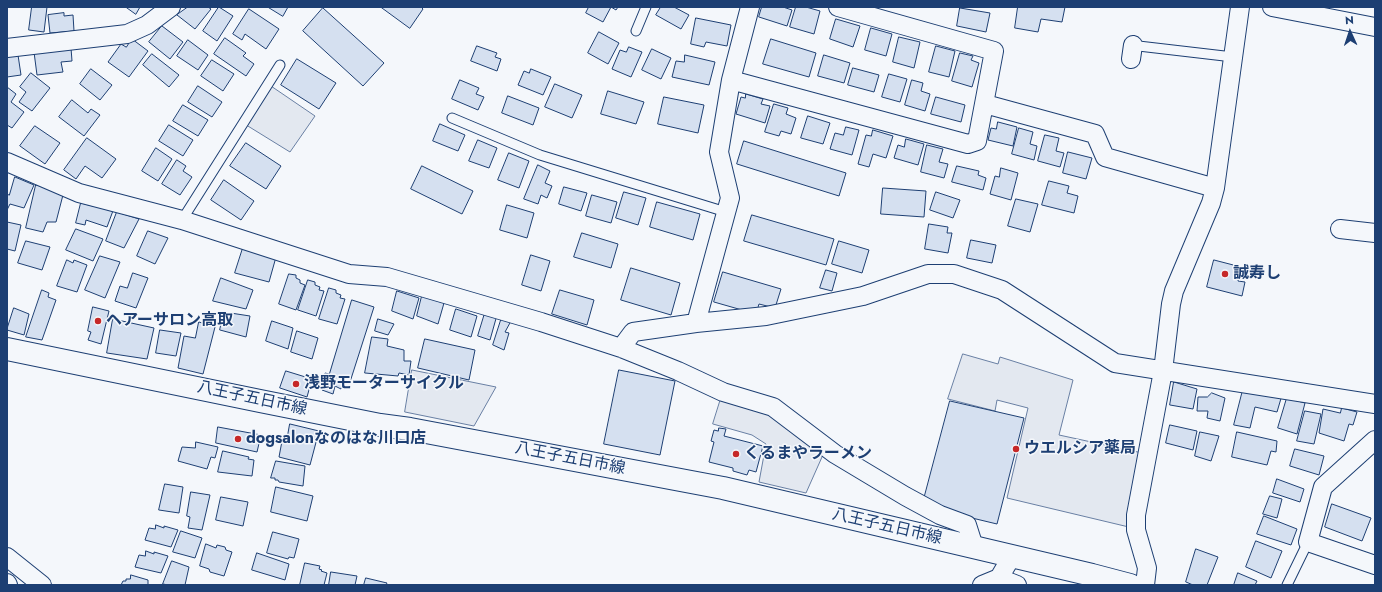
<!DOCTYPE html>
<meta charset="utf-8">
<style>
body{margin:0}
#map{position:relative;width:1382px;height:592px;overflow:hidden;background:#f4f7fb;font-family:Jost,sans-serif}
canvas{display:block}
.frame{position:absolute;inset:0;border:8px solid #1d3f73;pointer-events:none}
.north{position:absolute;left:1330px;top:12px;width:40px;height:40px;-webkit-text-stroke:3px #f4f7fb;paint-order:stroke;rotate:357deg;font-size:11px;font-weight:700;line-height:16px;text-align:center;color:#1d3f73}
.north::after{content:'';display:block;margin:auto;width:14px;height:18px;background:#1d3f73;clip-path:polygon(50% 0,100% 100%,50% 72%,0 100%)}
</style>
<div id="map">
<canvas width="1382" height="592"></canvas>
<div class="frame"></div>
<div class="north">N</div>
</div>
<script>
const ctx = document.querySelector('canvas').getContext('2d');
ctx.lineJoin = 'round';
function fillPath(path, color) { ctx.fillStyle = color; ctx.fill(path, 'evenodd'); }
function strokePath(path, color, width, dash) { ctx.strokeStyle = color; ctx.lineWidth = width; ctx.lineCap = dash ? 'butt' : 'round'; ctx.setLineDash(dash || []); ctx.stroke(path); }
function label(font, color, halo, rows, align = 'center') {
  ctx.font = font + ' Jost,"Noto Sans JP",sans-serif'; ctx.lineWidth = 3; ctx.setLineDash([]); ctx.textBaseline = 'middle'; ctx.strokeStyle = halo; ctx.fillStyle = color; for (const [text, x, y, turn = 0] of rows) {
    ctx.save(); ctx.translate(x, y); ctx.rotate((+turn || 0) * Math.PI / 180); ctx.textAlign = isNaN(turn) ? turn : align; if (halo) ctx.strokeText(text, 0, 0); ctx.fillText(text, 0, 0); ctx.restore();
  }
}
const parking = new Path2D(`
 M268,84L315,116L290,152L243,123Z
 M963,354L998,364L1000,357L1073,380L1059,435L1147,454L1133,528L1007,498L1028,408L997,400L995,411L948,399Z
 M412,370L496,387L474,426L405,412Z
 M723,392L773,407L826,448L806,493L759,482L766,444L752,435L713,424Z`);
fillPath(parking, '#e3e8f0');
strokePath(parking, '#687fa3', 1);
const building = new Path2D(`
 M32,7H47L44,32L29,30Z
 M126,7H140L136,14Z
 M188,7H208L211,9L195,29L177,15Z
 M219,7L233,16L217,41L203,31Z
 M268,7H288L283,16Z
 M381,7H421L423,9L410,28Z
 M589,7H618L616,10L611,7L603,22L586,13Z
 M661,7H674L689,15L681,29L656,15Z
 M762,7H783L792,10L787,26L759,17Z
 M796,7H806L820,11L814,34L790,27Z
 M1018,7H1065L1062,22L1041,19L1038,32L1015,28Z
 M323,8L384,63L363,86L303,31Z
 M960,8L990,13L986,32L957,26Z
 M249,9L279,29L266,49L245,34L242,40L233,34Z
 M64,13V16L73,15L74,31L50,33L48,15Z
 M696,18L731,25L727,46L706,42L704,47L691,44Z
 M836,19L860,26L853,47L830,39Z
 M162,26L183,42L170,59L149,42Z
 M871,28L892,34L886,56L865,50Z
 M599,32L619,43L608,64L588,53Z
 M899,37L920,42L914,68L893,62Z
 M225,38L246,53L243,56L254,64L246,76L214,54Z
 M132,39L148,51L129,77L108,62L121,44L126,47Z
 M771,39L816,53L809,77L763,64Z
 M188,40L208,55L198,70L177,56Z
 M477,46L497,53L495,57L501,59L497,71L471,61Z
 M936,46L955,51L949,77L929,72Z
 M629,47L642,52L631,77L612,69L620,50L626,52Z
 M71,48L72,61L61,62L63,72L37,75L34,52Z
 M652,49L671,58L661,79L642,70Z
 M960,53L973,56L971,60L979,63L972,87L952,81Z
 M152,54L179,75L169,87L143,65Z
 M18,55L21,75L7,77V56Z
 M685,55L715,62L709,85L672,77L676,61L684,62Z
 M824,55L850,63L844,83L818,76Z
 M297,59L336,83L319,109L281,85Z
 M212,60L234,74L223,91L201,76Z
 M853,68L879,75L874,92L848,85Z
 M91,69L112,85L100,100L80,84Z
 M531,69L551,77L543,95L518,85L524,71L529,73Z
 M31,73L50,88L32,111L19,102L26,92L20,87Z
 M889,74L907,79L900,102L882,97Z
 M460,80L479,88L476,94L484,97L478,110L452,99Z
 M912,80L923,83L921,91L930,94L925,111L905,105Z
 M555,84L582,95L572,118L545,107Z
 M198,86L222,102L212,117L188,102Z
 M7,87L16,94L11,102L24,112L12,128L7,125Z
 M608,91L644,102L636,124L601,114Z
 M746,94L763,99L761,104L770,106L765,123L736,114L741,97L745,98Z
 M508,96L539,108L533,125L502,113Z
 M664,97L704,105L698,133L658,124Z
 M936,97L965,105L961,122L931,114Z
 M72,100L88,113L91,109L100,115L84,136L59,117Z
 M774,104L788,108L786,114L796,118L791,134L781,131L779,136L765,132Z
 M183,105L208,120L198,136L173,121Z
 M808,116L830,123L823,144L801,138Z
 M998,122L1017,127L1013,146L988,140L991,128L996,129Z
 M440,124L465,135L458,151L433,141Z
 M169,125L193,140L183,156L159,141Z
 M35,126L60,143L45,164L20,146Z
 M846,127L859,130L852,155L830,149L835,133L843,135Z
 M1019,128L1033,132L1030,144L1037,146L1034,160L1012,154Z
 M873,130L893,136L886,158L873,154L869,167L858,164L866,135L871,136Z
 M1045,135L1059,138L1056,151L1064,153L1060,167L1038,161Z
 M87,138L116,159L102,178L85,166L76,179L64,170Z
 M906,139L924,144L918,165L894,158L898,145L904,147Z
 M478,140L497,148L489,168L469,161Z
 M744,141L846,173L839,196L737,164Z
 M246,143L281,166L266,189L230,166Z
 M927,145L943,149L939,162L948,164L944,178L921,172Z
 M156,148L172,159L158,181L142,171Z
 M1068,152L1092,158L1086,179L1063,173Z
 M509,153L529,161L519,188L498,180Z
 M177,160L186,166L183,171L192,177L180,195L162,184Z
 M538,165L550,171L545,183L552,186L547,198L541,195L538,204L524,199Z
 M422,166L473,191L462,214L411,189Z
 M957,166L979,171L978,175L986,178L983,190L952,182Z
 M1001,168L1018,173L1011,200L990,194L995,176L999,177Z
 M15,177L34,185L24,208L10,204L7,210V194L9,195Z
 M224,180L254,201L241,220L211,200Z
 M1049,181L1069,186L1067,193L1078,196L1074,213L1042,205Z
 M36,185L64,191L56,222H47L43,232L26,228Z
 M564,187L587,193L581,211L559,204Z
 M883,188L926,191L924,217L881,214Z
 M624,192L646,198L638,225L616,218Z
 M936,192L960,200L953,218L930,210Z
 M592,195L617,202L611,223L586,216Z
 M1016,199L1038,204L1030,232L1008,226Z
 M657,202L700,214L693,240L650,227Z
 M81,203L93,206L114,208L107,227L86,220L85,225L76,223Z
 M507,205L534,213L527,238L500,230Z
 M117,212L139,219L124,248L106,241Z
 M752,215L834,239L826,265L744,241Z
 M7,222L21,225L15,251L7,249Z
 M929,224L948,227L947,233H952L948,253L925,249Z
 M76,229L103,239L93,261L66,250Z
 M148,231L168,238L155,264L137,256Z
 M582,233L618,244L611,268L574,257Z
 M971,240L996,245L992,263L967,258Z
 M26,241L50,247L42,270L18,263Z
 M839,241L869,250L862,273L832,264Z
 M243,248L276,257L269,282L235,273Z
 M531,255L550,261L541,291L522,285Z
 M100,256L120,262L105,298L85,290Z
 M67,260L73,263L74,260L87,265L77,292L57,286Z
 M1214,260L1241,267L1238,281L1245,282L1242,296L1207,287Z
 M631,268L680,283L671,315L621,300Z
 M826,270L837,273L832,291L820,288Z
 M723,272L781,289L775,308L759,304L756,314L714,302Z
 M133,273L148,278L136,308L115,301L120,286L127,288Z
 M289,274L296,275V278L300,280V283L305,285L296,310L279,304Z
 M221,278L253,290L246,309L213,301Z
 M308,280L315,282V285L320,287L319,290L324,291L316,316L298,310Z
 M329,288L336,290V293L341,295L340,298L345,299L337,324L319,319Z
 M42,290L49,293L48,297L56,300L42,340L26,337Z
 M560,290L594,300L587,325L552,314Z
 M397,291L419,298L413,319L392,311Z
 M422,296L444,303L438,324L417,316Z
 M352,300L374,307L350,382L343,381L341,389L335,386L333,394L322,390L325,373L329,374Z
 M93,307L109,311L101,344L88,340L91,332L88,331Z
 M14,308L29,314L24,335L7,330Z
 M456,309L477,316L471,337L450,330Z
 M224,312L250,316L246,337L220,330Z
 M485,313L497,315L490,340L478,336Z
 M502,317L511,321L505,332L509,333L504,350L493,345Z
 M113,319L154,328L147,359L107,353Z
 M378,319L394,324L388,335L375,331Z
 M272,321L293,328L288,349L266,341Z
 M199,322L215,327L203,374L178,368L184,336L195,338Z
 M160,330L181,333L176,356L156,353Z
 M297,331L318,338L312,359L291,352Z
 M372,337L388,339L387,346L404,350V361H411L409,375L399,373L398,376L365,373Z
 M425,339L475,350L469,380L418,368Z
 M619,370L675,381L660,455L604,444Z
 M286,371L312,379L307,397L280,388Z
 M1174,382L1197,389L1193,409L1170,405Z
 M1244,386L1282,395L1277,412L1255,407L1250,428L1234,425Z
 M1212,393L1225,398L1220,421L1207,418L1208,411H1197L1198,397H1207Z
 M1287,398L1305,403L1297,434L1278,428Z
 M950,401L1024,418L997,524L947,512L924,499Z
 M1342,408L1357,412L1353,425L1349,424L1344,441L1319,433L1323,409L1340,413Z
 M1305,411L1321,414L1314,444L1297,441Z
 M290,424L319,431L310,465L279,457L282,441L286,442Z
 M1170,425L1197,431L1193,450L1166,443Z
 M218,427L261,435L257,452L216,443Z
 M719,428L726,429L724,436L763,446L756,472L749,470L747,475L733,471V468L709,462L714,442L711,441L714,430L718,431Z
 M1200,432L1219,436L1211,461L1195,456Z
 M1237,432L1277,441L1276,452L1271,451L1267,465L1232,457Z
 M196,442L218,447L215,458L211,457L207,469L178,461L182,447L195,448Z
 M1295,449L1324,456L1319,475L1290,466Z
 M223,451L249,457L248,459L254,460L252,476L218,472Z
 M276,461L305,466L303,486L279,482L278,480H275V478H271Z
 M1277,479L1304,489L1300,502L1273,493Z
 M165,484L183,487L179,513L159,510Z
 M276,487L313,496L307,521L271,512Z
 M191,492L210,495L202,530L188,528L190,517L187,516Z
 M1270,496L1282,499L1277,518L1263,514Z
 M221,497L248,502L243,526L216,520Z
 M1332,504L1371,518L1362,541L1325,527Z
 M1264,516L1297,529L1291,545L1257,534Z
 M156,525L164,528V526L178,530L171,547L145,540L149,528L155,529Z
 M181,531L202,538L195,558L173,552Z
 M273,532L299,539L294,558L289,557L288,559L267,553Z
 M1256,541L1282,551L1271,578L1246,567Z
 M206,544L216,548L217,545L225,547L226,550L232,552L224,576L210,572L209,569L200,566Z
 M1196,549L1218,557L1207,585H1193L1186,582Z
 M146,551L154,554V552L168,556L161,573L135,567L139,555L145,556Z
 M257,553L289,564L285,580L252,570Z
 M172,561L189,567L185,585H168L163,584Z
 M305,563L320,566L319,569L322,570L321,571L327,573L324,585H300Z
 M331,572L357,576L355,585H329Z
 M1238,573L1257,581L1255,585H1234Z
 M131,575L148,580V584L149,585H121L123,581H126V579H130Z
 M366,578L387,583L386,585H364Z`);
fillPath(building, '#d5e0f0');
strokePath(building, '#1d3f73', 1);
const lane = new Path2D(`
 M636,31L646,7
 M1130,45L1233,57
 M452,118L540,155L726,212
 M182,220L280,65
 M1287,585L1308,542`);
const street = new Path2D(`
 M1272,7L1375,27
 M7,48L127,34L147,25L171,7
 M1131,59L1133,45
 M731,80L968,144L977,141L994,51L838,7
 M985,104L1095,134L1105,157L1215,188
 M7,162L79,193L182,220L349,274L387,277L541,322L621,348L678,371L723,392L773,407L835,454L905,496L940,515L967,525L974,547
 M1340,229L1375,233
 M696,323L730,198L719,152L731,80L750,7
 M621,348L633,332L696,323L766,316L863,296L928,274H954L1002,290L1115,363L1375,404
 M1375,440L1323,487L1308,542L1375,565
 M7,557L42,585
 M999,578L1017,585
 M7,583L8,585
 M982,585L999,578L1012,556
 M1145,585L1147,568L1136,530V515L1163,371L1171,304L1174,291L1211,203L1215,188L1240,7`);
const primary = new Path2D(`
 M7,349L260,401L380,425L410,429L723,488L1092,575L1130,585`);
strokePath(lane, '#1d3f73', 11);
strokePath(street, '#1d3f73', 20);
strokePath(primary, '#1d3f73', 24);
strokePath(lane, '#f4f7fb', 9);
strokePath(street, '#f4f7fb', 18);
strokePath(primary, '#f4f7fb', 22);
for (const [x, y, r, color] of [
 [1225,274,4,"#c62828"],
 [98,321,4,"#c62828"],
 [296,384,4,"#c62828"],
 [238,439,4,"#c62828"],
 [1016,449,4,"#c62828"],
 [736,454,4,"#c62828"]
]) { const dot = new Path2D(); dot.arc(x, y, r, 0, 2 * Math.PI); ctx.fillStyle = color; ctx.fill(dot); strokePath(dot, '#f4f7fb', 1.5); }
label('bold 16px', '#1d3f73', '#f4f7fb', [
 ["誠寿し",1233,274],
 ["ヘアーサロン高取",106,321],
 ["浅野モーターサイクル",304,384],
 ["dogsalonなのはな川口店",246,439],
 ["ウエルシア薬局",1024,449],
 ["くるまやラーメン",744,454]
], 'left');
label('16px', '#1d3f73', '#f4f7fb', [
 ["八王子五日市線",252,399,12],
 ["八王子五日市線",570,459,11],
 ["八王子五日市線",887,527,13]
]);
</script>
